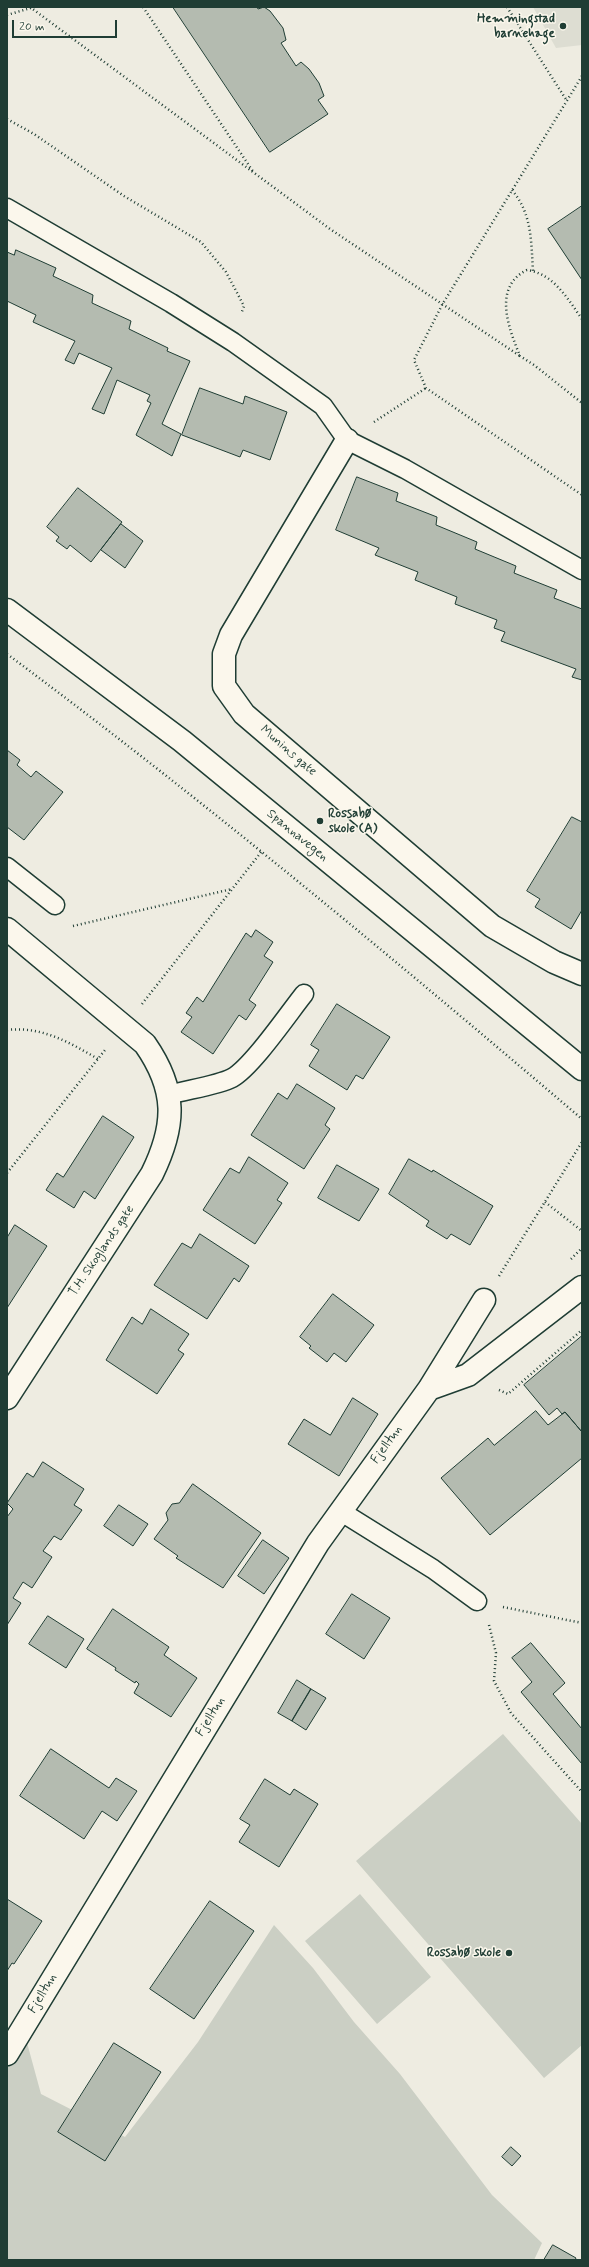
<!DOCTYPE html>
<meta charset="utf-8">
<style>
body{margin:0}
#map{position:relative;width:589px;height:2267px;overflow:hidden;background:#eeece1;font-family:Mynerve,sans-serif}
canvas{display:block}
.frame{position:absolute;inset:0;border:8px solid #1f3d34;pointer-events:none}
.scale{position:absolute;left:12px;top:20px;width:105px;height:18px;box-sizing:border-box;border:2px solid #1f3d34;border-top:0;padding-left:5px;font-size:12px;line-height:14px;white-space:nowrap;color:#1f3d34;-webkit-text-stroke:3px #fbf7ec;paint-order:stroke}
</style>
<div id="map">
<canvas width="589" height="2267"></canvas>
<div class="frame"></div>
<div class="scale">20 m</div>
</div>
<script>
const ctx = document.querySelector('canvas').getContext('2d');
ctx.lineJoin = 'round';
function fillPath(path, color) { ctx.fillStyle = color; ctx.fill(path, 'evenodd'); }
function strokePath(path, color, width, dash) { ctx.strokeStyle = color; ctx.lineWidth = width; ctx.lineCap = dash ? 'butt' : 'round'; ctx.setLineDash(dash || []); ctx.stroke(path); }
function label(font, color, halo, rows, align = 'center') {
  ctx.font = font + ' Mynerve,sans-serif'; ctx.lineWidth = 3; ctx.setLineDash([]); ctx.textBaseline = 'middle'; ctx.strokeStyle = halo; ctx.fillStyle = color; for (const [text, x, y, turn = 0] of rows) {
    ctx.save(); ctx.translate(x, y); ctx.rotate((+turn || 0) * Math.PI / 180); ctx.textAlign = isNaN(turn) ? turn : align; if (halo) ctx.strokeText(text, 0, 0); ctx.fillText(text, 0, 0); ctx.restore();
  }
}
fillPath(new Path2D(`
 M533,7H582V45L556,48Z`), '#ddddd2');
fillPath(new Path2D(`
 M503,1734L582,1824V2045L544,2078L356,1861Z
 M360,1894L431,1977L377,2024L305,1941Z
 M274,1925L313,1968L354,2022L400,2074L492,2195L542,2243L534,2260H7V2052L23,2028L41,2094L125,2137L198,2042Z`), '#cbcfc4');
const building = new Path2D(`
 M173,7H257L258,9L264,7L270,11L283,28L286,40L281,43L296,66L301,62L309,69L319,83L324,96L318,100L328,114L270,152Z
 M582,206V280L548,229Z
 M16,250L56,268L53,276L93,295L92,303L131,321L129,329L168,348L167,351L190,361L162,424L181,434L172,456L136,435L151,403L147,401L150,395L117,380L104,414L92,409L112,368L79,353L74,364L65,360L75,341L33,322L36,315L7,301V252L14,255Z
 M200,388L243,404L245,396L287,412L270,460L243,450L240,457L182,435Z
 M357,477L398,493L396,501L437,517L436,525L477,542L475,549L516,566L514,573L557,590L554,598L582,609V680L572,677L576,669L501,641L505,632L494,628L497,620L455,604L457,597L415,580L418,572L375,555L379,548L336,530Z
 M78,488L122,522L91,562L70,545L67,549L56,541L59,537L47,527Z
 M121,524L143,541L125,568L101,550Z
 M7,750L20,760L17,765L31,777L36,771L63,792L24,840L7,827Z
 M572,817L582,822V910L571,929L535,907L540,899L527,891Z
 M256,930L273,942L264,956L273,962L249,1000L256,1005L246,1020L239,1015L213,1054L181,1032L192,1017L186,1013L197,997L203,1002L246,933L251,937Z
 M337,1004L390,1037L363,1079L356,1075L347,1090L309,1066L319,1050L311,1045Z
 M297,1084L335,1108L325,1125L330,1129L304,1169L251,1135L278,1093L287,1099Z
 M103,1116L134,1137L95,1199L84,1191L74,1208L46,1190L57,1173L63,1177Z
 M249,1157L288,1183L277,1200L282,1203L255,1244L203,1210L230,1168L239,1173Z
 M409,1159L432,1172L433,1170L493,1206L470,1245L451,1234L447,1239L426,1226L429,1221L389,1194Z
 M337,1165L379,1189L359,1221L318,1198Z
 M15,1225L47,1246L7,1308V1238Z
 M200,1234L249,1266L239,1282L234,1278L207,1319L154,1285L182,1243L191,1248Z
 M333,1294L374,1325L346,1362L334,1353L327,1362L309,1348L311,1346L300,1337Z
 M151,1309L189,1334L178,1350L184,1354L157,1394L106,1360L132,1317L142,1324Z
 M582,1336V1432L565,1412L562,1414L557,1408L549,1415L524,1385Z
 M353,1398L378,1414L339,1476L288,1444L304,1419L330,1435Z
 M536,1411L548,1425L565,1412L582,1432V1458L490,1535L441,1478L488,1438L494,1445Z
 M43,1462L84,1489L74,1505L82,1510L61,1540L54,1536L43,1551L52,1557L32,1588L23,1582L13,1598L21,1603L7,1625V1517L13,1509L7,1503L27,1473L33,1477Z
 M193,1484L261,1533L223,1588L176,1558L178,1556L154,1539L168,1520L166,1513L172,1504L179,1503Z
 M119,1505L148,1524L133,1546L104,1526Z
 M263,1540L289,1558L264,1594L238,1576Z
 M352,1594L390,1618L364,1659L326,1634Z
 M113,1609L169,1647L164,1655L197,1678L171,1717L134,1693L139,1684L136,1681L135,1683L115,1670L116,1668L87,1649Z
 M48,1616L84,1639L66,1668L29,1644Z
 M531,1643L565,1683L553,1694L582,1729V1764L521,1692L532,1682L512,1658Z
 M297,1680L311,1689L292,1721L278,1713Z
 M311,1689L326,1698L306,1730L292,1721Z
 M51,1749L109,1788L116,1778L137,1791L117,1821L102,1811L84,1839L20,1796Z
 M265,1779L290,1795L294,1789L318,1804L279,1867L239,1842L250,1825L240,1819Z
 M7,1899L42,1921L14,1964L12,1963L7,1971Z
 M210,1901L254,1931L194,2019L150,1989Z
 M114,2043L161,2072L105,2161L58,2132Z
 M511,2147L521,2156L512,2166L502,2157Z
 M553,2245L576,2258L575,2260H544Z`);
fillPath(building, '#b4bbb0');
strokePath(building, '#1f3d34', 1);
const lane = new Path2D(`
 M7,208L171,303L233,342L323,406L347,440L405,469L582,570
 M7,867L55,905
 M169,1095C186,1090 219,1085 232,1078C252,1067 288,1014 304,994
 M340,1511L433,1569L477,1601`);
const street = new Path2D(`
 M347,440L231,635L224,654V686L244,714L492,926L554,962L582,974
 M7,929L145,1044C177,1090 176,1125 152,1174L7,1398
 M429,1389L468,1375L582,1287
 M7,2054L318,1543L429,1389L484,1300`);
const secondary = new Path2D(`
 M7,610L182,741L582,1069`);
strokePath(lane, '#1f3d34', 21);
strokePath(street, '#1f3d34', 25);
strokePath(secondary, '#1f3d34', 25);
strokePath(new Path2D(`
 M30,7L330,229L520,356
 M143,7L254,173
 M507,7L567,101
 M7,15L34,7
 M582,76L442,305L414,360L426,388L582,495
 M7,119L34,134L124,196L201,242L226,272L244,306L241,314
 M512,190C532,214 531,240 533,271
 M582,319C567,298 554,274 527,270C492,287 509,329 520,356L534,365L582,403
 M374,422L426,388
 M7,654C205,801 394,959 582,1119
 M73,926L232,889
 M142,1004L262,851
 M7,1030C41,1026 69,1042 98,1059
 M7,1173L105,1050
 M545,1202L582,1231
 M571,1259L582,1248
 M499,1276L582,1142
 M499,1390L508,1394L582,1330
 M503,1607L582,1623
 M489,1625L496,1653L494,1681L511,1713L582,1792`), '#1f3d34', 2.5, [1, 3]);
strokePath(lane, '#fbf7ec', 18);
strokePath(street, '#fbf7ec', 22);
strokePath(secondary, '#fbf7ec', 22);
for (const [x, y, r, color] of [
 [563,26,4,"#1f3d34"],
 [320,821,4,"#1f3d34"],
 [509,1953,4,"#1f3d34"]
]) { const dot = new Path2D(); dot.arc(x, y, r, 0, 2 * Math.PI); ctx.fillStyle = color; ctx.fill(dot); strokePath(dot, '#fbf7ec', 1.5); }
label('bold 13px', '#1f3d34', '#fbf7ec', [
 ["Hemmingstad",555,19],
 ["barnehage",555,34],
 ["Rossabø",328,814,"left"],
 ["skole (A)",328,829,"left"],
 ["Rossabø skole",501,1953]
], 'right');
label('13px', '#1f3d34', '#fbf7ec', [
 ["Munins gate",288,751,41],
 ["Spannavegen",297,836,39],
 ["T.H. Skoglands gate",102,1251,-56],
 ["Fjelltun",387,1445,-54],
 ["Fjelltun",211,1717,-58],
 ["Fjelltun",43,1994,-59]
]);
</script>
